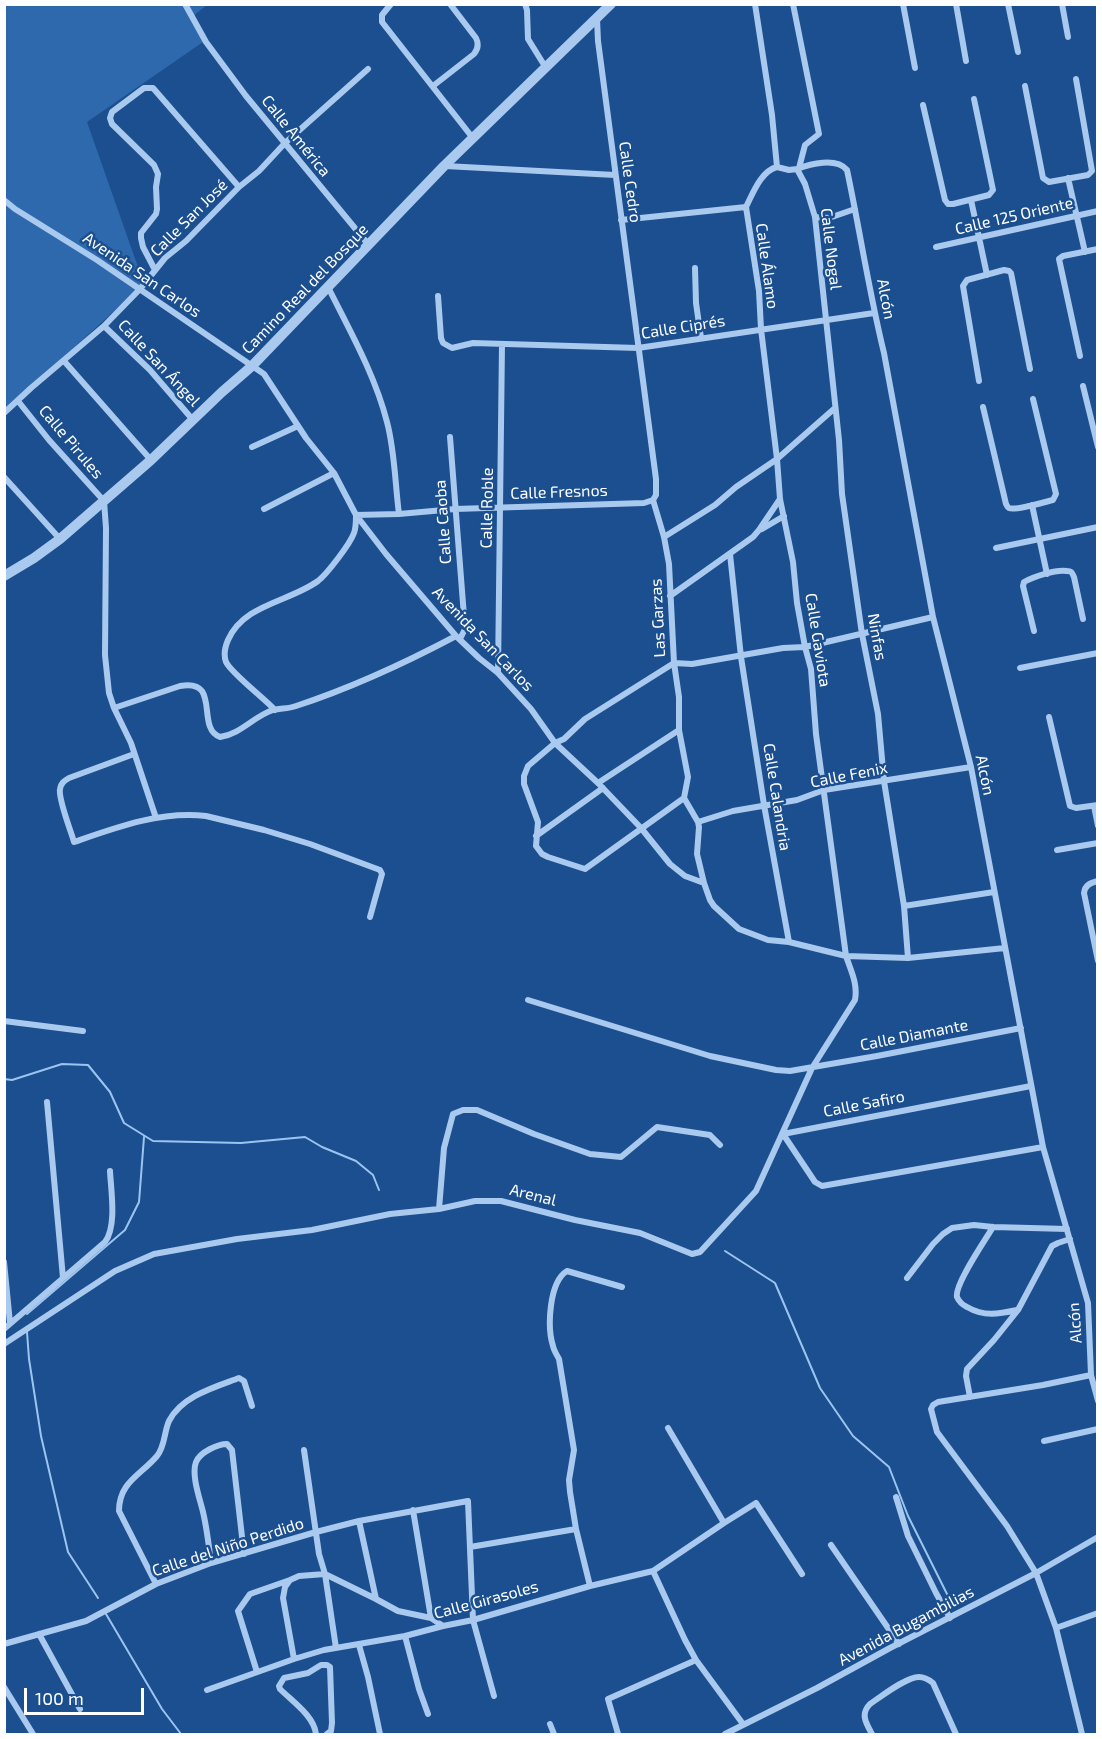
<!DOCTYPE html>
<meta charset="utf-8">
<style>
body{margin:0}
#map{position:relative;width:1102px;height:1739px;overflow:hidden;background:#1b4f8f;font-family:"Exo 2",sans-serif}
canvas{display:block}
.frame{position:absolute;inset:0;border:6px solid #fff;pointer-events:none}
.scale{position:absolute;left:24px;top:1688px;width:120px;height:27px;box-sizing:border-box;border:3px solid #fff;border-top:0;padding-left:8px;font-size:18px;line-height:21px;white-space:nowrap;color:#fff;-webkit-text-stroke:4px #1b4f8f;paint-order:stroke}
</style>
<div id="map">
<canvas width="1102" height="1739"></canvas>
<div class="frame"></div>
<div class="scale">100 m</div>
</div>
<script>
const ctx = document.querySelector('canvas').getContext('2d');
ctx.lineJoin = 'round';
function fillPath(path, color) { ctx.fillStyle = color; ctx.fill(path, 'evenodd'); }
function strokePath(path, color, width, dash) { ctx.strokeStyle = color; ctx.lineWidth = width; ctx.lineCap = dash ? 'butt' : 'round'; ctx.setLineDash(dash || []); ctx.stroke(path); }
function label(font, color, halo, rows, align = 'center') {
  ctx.font = font + ' "Exo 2",sans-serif'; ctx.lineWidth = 5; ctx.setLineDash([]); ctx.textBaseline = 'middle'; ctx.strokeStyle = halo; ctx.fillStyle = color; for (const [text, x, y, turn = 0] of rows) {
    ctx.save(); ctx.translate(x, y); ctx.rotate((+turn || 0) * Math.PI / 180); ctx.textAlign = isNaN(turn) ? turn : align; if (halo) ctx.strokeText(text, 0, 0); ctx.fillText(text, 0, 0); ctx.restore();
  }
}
fillPath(new Path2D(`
 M5,5H207L193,16L206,40L87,122L144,284L5,410Z`), '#2e69ad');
strokePath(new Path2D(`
 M4,1079L12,1080L62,1064L88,1065L110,1092L124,1123L153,1141L241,1143L305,1137L322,1147L356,1161L373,1175L379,1190
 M725,1251L775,1283L820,1388L853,1436L889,1467L908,1516L950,1600
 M27,1314L125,1230L139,1202L144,1137
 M27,1332L29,1359L41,1436L68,1552L98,1598
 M106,1614L162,1709L181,1734`), '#9cc4f0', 2);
strokePath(new Path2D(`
 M185,4L206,42L246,96L368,244
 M391,4L382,15V22L472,137
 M525,4L527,10L528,39L546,68
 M755,4L772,115L777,167
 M793,4L819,134L805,145L799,168
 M903,4L915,68
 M956,4L966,61
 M1008,4L1018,52
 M1062,4L1068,37
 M597,19L598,41L656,479V495L653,500L664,537L669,564L674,663L679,697V730L688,777L684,798L698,822L699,827L697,854L704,883
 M433,86L474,54C478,49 479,44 476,38L450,4
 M1025,86L1043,178L1049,182L1088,175L1092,171L1076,79
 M923,105L945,200L948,204H953L989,195L993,190L974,99
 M445,166L615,175
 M777,167L789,170L797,169L805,184L815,217L839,440L842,494L862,634L878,714L884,781L904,906L908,958
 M797,169C810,164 836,157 847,170C860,231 869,292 884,353L933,617L971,767L1043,1147L1088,1303L1091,1375L1098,1401
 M1068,178L1085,252
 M4,200L15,209L97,260L264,374L306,438L334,473L356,515L386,554L456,636L479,658L498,673L531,709L555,743L598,783L641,828L670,864L685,876L704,883L710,900L714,906L739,929L768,940L789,942L846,956L908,958L1005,948
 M971,200L987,275
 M746,207C753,193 761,171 777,167
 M815,217L829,218L855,209
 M621,220L746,207
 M936,247L1098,211
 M695,268L696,303L701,338
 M155,270L143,247L141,238V233L156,214L157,209L156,187L158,174L154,165L112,124L110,118L112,112L144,88H153L239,187
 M328,287C350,331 375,375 387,422C395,452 395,484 399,514
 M438,296L441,338L443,343L452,348L473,343L638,348L874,313
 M104,326L150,370L193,420
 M1080,356L1059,259L1063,256L1098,249
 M64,361L151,460
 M979,381L963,286L967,280L1004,270L1009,271L1011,273L1030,369
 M1083,386L1098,447
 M18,401L49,440L104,501L106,528L105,655L109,693L114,708L131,743L156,818
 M983,407L1006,504C1007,505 1007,507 1009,508C1016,511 1044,502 1053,500L1056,494L1033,399
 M4,413L31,388L104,326L140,289L165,258L186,241L239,187L259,171L285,143L368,69
 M450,437L465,629L460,639
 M252,447L298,426
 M4,477L60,539
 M1032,505L1047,574
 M264,509L334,473
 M762,529L784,516
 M664,537L715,505L736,487L777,459L835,408
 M996,548L1098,527
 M730,554L741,657L764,805L789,942
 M670,596L753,537L759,530L780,499
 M1034,631L1023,586L1024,582C1033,577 1056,569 1067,571C1072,571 1072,573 1074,577L1083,619
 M1020,668L1098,653
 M498,673L502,344
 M114,708L180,686C222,678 195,728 220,737C241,734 254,716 273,710C281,708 288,709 296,706C351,688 405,663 456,636
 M275,710C264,698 231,673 226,662C223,654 225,647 228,640C244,604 289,602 318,581C327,574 350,544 354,533C356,528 356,521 356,515L399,514L455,509L644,503L653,500
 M1049,717L1070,806L1076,808L1098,805
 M134,754L69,778C64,781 61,783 60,789C58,799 71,831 74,842C117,827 160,811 206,816L264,830L310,844L380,870L382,874L370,917
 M598,783L679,730
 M684,798L585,869L548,857L542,854L536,846L538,822L524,784V776L528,766L555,743L564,739L585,719L674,663L692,664L783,648L805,647L933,617
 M1094,806L1098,826
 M698,822L733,811L797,800L824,790L971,767
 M536,836L603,788
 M1057,850L1098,843
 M1098,881C1090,883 1085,885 1084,893L1098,961
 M904,906L994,892
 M528,1000L710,1056L776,1070L790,1071L877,1056L1021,1028
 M4,1021L83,1031
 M1031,1086L783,1134L815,1182L822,1186L1043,1147
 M47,1102L63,1278
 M439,1209L444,1148L453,1114L463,1110H477L534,1134L590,1154L621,1157L657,1127L710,1135L720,1145
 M993,1227C986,1239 954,1285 957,1297C959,1302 963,1305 967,1307C984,1317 999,1314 1017,1310
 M4,1262L10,1323
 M907,1278L933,1244L943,1234L952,1228L974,1225L993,1227L1067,1229
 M4,1329L105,1242C117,1226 111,1191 110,1171
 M4,1344L115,1271L154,1254L237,1239L312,1230L390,1214L439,1209L475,1201H501L575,1220L640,1233L692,1254L700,1252L756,1191L812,1068L855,1000C858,984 851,971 846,956L816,734L811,669L805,647L797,603L793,562L780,499L777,459L761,329L759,291L746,207
 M970,1397L966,1376L967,1369L994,1340L1018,1310L1052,1246L1058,1243L1070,1239
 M668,1428L724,1523
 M1044,1441L1098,1429
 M304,1450L319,1554L325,1574L336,1648
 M896,1497L908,1536L936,1593L950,1618
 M413,1510L431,1618L443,1626
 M359,1521L376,1599L398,1611L431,1618
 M831,1545L899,1644
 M470,1547L576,1529
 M211,1563C209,1546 207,1529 203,1512C200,1499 191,1475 196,1462C200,1452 218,1444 227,1444L232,1450L244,1554
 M653,1571L685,1640L696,1660L743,1724
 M156,1584L119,1511C119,1482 141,1475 157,1456C165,1447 164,1432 169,1421C182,1396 215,1387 239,1378L244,1381L252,1406
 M590,1586L576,1529L570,1492L569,1480L574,1450L559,1359C557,1355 554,1351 553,1346C547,1327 549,1282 567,1271L622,1287
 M1056,1628L1098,1613
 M39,1634L80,1709
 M405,1636L419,1689L428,1714
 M4,1644L86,1621L156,1584L211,1563L316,1532L359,1521L468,1501L473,1620L494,1696
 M359,1645L368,1677L380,1734
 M294,1659L283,1598L285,1587L290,1580L299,1576L325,1574L376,1599
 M257,1672L238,1611L250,1594L290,1580
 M4,1687L33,1734
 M207,1690L294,1659L324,1650L405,1636L443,1626L473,1620L590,1586L653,1571L724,1523L756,1503L802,1574
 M550,1724L554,1734
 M316,1734C314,1716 293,1702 280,1689L279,1686L284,1678L308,1673L321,1665H327L330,1667L332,1723L331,1731L327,1734
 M618,1734L608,1699L696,1660
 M725,1734L817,1688L890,1648L1036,1573L1098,1537
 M872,1734C866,1723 860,1714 870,1704C882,1696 906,1677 919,1677C924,1677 928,1679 933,1683L956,1734
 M1082,1734L1056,1628L1036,1573L1007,1526L937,1432L931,1409L933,1405L938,1402L1043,1385L1091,1375`), '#a9c9ee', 6);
strokePath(new Path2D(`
 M4,576L34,558L60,539L151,460L222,392L252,366L444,166L611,4`), '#a9c9ee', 10);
label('16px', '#fff', '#1b4f8f', [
 ["Calle América",296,136,51],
 ["Calle Cedro",630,182,82],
 ["Calle 125 Oriente",1014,216,-13],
 ["Calle San José",189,218,-45],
 ["Calle Nogal",831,249,83],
 ["Calle Álamo",767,266,82],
 ["Avenida San Carlos",142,275,34],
 ["Camino Real del Bosque",305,289,-46],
 ["Alcón",886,299,79],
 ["Calle Ciprés",683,327,-9],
 ["Calle San Ángel",159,363,47],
 ["Calle Pirules",71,442,50],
 ["Calle Fresnos",559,492,-2],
 ["Calle Roble",487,508,-89],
 ["Calle Caoba",443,522,-94],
 ["Las Garzas",658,618,-93],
 ["Ninfas",877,637,80],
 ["Avenida San Carlos",483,639,46],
 ["Calle Gaviota",818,640,81],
 ["Calle Fenix",849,775,-11],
 ["Alcón",985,775,78],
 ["Calle Calandria",777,797,81],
 ["Calle Diamante",914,1035,-11],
 ["Calle Safiro",864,1104,-11],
 ["Arenal",533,1195,14],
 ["Alcón",1075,1323,-94],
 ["Calle del Niño Perdido",228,1547,-18],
 ["Calle Girasoles",486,1600,-15],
 ["Avenida Bugambilias",906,1626,-28]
]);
</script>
